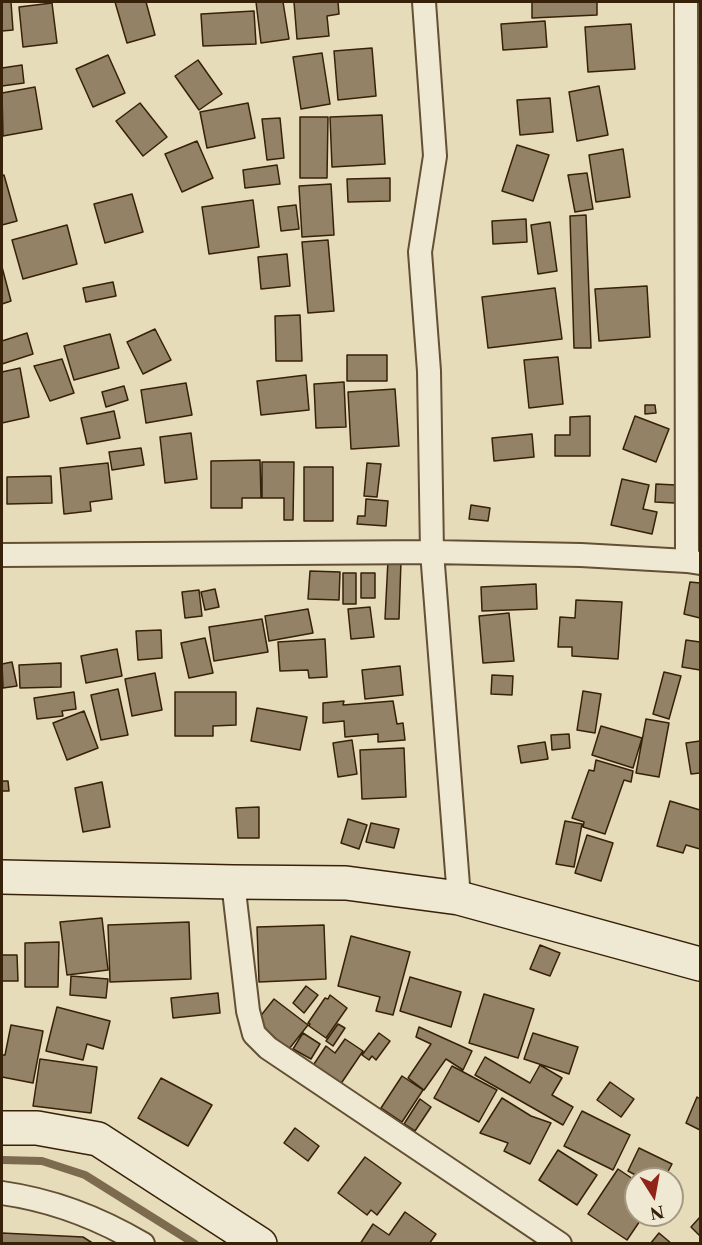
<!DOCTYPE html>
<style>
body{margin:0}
#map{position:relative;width:702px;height:1245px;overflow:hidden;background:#e7dcba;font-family:"Libre Caslon Text",serif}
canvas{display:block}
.frame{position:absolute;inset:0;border:3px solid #372109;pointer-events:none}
.north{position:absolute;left:624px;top:1167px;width:60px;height:60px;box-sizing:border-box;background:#efe8d2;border:2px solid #a59882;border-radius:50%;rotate:169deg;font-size:16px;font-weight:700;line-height:24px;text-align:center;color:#372109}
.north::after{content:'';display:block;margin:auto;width:21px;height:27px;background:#8f2418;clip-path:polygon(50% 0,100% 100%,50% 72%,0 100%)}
</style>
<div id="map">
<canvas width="702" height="1245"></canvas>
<div class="frame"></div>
<div class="north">N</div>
</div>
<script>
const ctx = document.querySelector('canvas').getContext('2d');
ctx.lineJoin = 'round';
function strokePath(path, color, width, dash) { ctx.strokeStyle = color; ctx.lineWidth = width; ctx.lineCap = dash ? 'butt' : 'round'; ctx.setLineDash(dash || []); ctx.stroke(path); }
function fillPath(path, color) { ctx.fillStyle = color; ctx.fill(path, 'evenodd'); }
strokePath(new Path2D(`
 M2,1160L42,1161L85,1175L195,1244`), '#7d6b4f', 8);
const building = new Path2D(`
 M2,2H11L13,30L2,31Z
 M115,2H146L155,35L127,43Z
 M256,2H283L289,39L261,43Z
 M294,2H338L339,14L327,16L329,36L297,39Z
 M532,2H597V15L532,18Z
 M52,3L57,43L23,47L19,7Z
 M254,11L256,44L203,46L201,14Z
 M545,21L547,47L503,50L501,24Z
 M631,24L635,69L588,72L585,27Z
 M372,48L376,96L338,100L334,51Z
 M322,53L330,104L301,109L293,57Z
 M108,55L125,93L93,107L76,69Z
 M198,60L222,94L199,110L175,76Z
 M22,65L24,83L2,86V68Z
 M599,86L608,135L577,141L569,92Z
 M35,87L42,129L3,136L2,93Z
 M550,98L553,132L520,135L517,100Z
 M140,103L167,137L143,156L116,121Z
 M248,103L255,138L207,148L200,112Z
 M382,115L385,164L332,167L330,117Z
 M300,117H328L327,178H300Z
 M280,118L284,158L267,160L262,119Z
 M197,141L213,178L182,192L165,154Z
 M517,145L549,155L533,201L502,191Z
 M623,149L630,197L596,202L589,155Z
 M277,165L280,184L245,188L243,170Z
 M587,173L593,209L575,212L568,175Z
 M4,175L17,221L2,225V176Z
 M390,178V201L348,202L347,179Z
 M331,184L334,235L302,237L299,186Z
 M132,194L143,232L105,243L94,204Z
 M253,200L259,247L209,254L202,207Z
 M296,205L299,229L281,231L278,207Z
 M586,215L591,348H574L570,216Z
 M526,219L527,242L493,244L492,221Z
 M550,222L557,271L538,274L531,225Z
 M67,225L77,264L23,279L12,240Z
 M328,240L334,311L308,313L302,242Z
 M287,254L290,286L261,289L258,257Z
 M2,267L11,301L2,304Z
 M113,282L116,296L86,302L83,288Z
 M647,286L650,337L599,341L595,289Z
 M555,288L562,339L488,348L482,297Z
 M300,315L302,361H276L275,316Z
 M155,329L171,360L143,374L127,342Z
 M27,333L33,354L2,364V341Z
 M110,334L119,368L74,380L64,346Z
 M347,355H387V381H347Z
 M558,357L563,404L529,408L524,360Z
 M62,359L74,393L50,401L34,366Z
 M20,368L29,417L2,423V372Z
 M306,375L309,410L261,415L257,381Z
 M344,382L346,427L316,428L314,384Z
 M186,383L192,415L146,423L141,390Z
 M124,386L128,400L106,407L102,392Z
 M395,389L399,446L351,449L348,392Z
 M645,405H655L656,413L645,414Z
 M114,411L120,438L87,444L81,418Z
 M590,416V456H555V435H570V417Z
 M635,416L669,429L656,462L623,449Z
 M191,433L197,479L165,483L160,437Z
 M532,434L534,457L494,461L492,438Z
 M141,448L144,465L112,470L109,452Z
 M260,460L261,498H242V508H211V461Z
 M262,462H294L293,520H284V498H262Z
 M108,463L112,499L90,502L91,511L64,514L60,468Z
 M367,463L381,464L377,497L364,496Z
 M304,467H333V521H304Z
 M51,476L52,503L7,504V477Z
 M622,479L649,485L643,509L657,512L652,534L611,525Z
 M656,484L676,485L675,503L655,502Z
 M366,499L388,501L386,526L357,524L358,516H365Z
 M471,505L490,508L488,521L469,519Z
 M388,560L401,561L399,619H385Z
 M310,571L340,572L339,600L308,599Z
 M343,573H356V604H343Z
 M361,573H375V598H361Z
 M690,582L700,583V618L684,614Z
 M536,584L537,609L482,611L481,587Z
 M215,589L219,607L205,610L201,592Z
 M199,590L202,616L185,618L182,592Z
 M576,600L622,602L618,659L572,656V647H558L560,617L575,618Z
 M370,607L374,637L351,639L348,609Z
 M308,609L313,633L269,641L265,616Z
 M509,613L514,661L483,663L479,616Z
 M262,619L268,652L214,661L209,627Z
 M161,630L162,658L138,660L136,631Z
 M205,638L213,673L189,678L181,643Z
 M325,639L327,677L309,678L308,670L280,671L278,642Z
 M686,640L700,642V670L682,667Z
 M117,649L122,676L86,683L81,656Z
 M12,662L17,686L3,688L2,664Z
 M61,663V687L20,688L19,665Z
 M400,666L403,695L365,699L362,670Z
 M664,672L681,676L669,719L653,714Z
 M155,673L162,710L132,716L125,679Z
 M492,675L513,676L512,695L491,694Z
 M118,689L128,735L101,740L91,695Z
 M583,691L601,694L595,733L577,730Z
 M74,692L76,709L62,711L63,716L37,719L34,698Z
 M175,692H236V725L213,726V736H175Z
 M344,701L343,705L393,701L397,724L403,723L405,740L378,742V734L345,737L344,721L323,723V703Z
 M257,708L307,717L300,750L251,741Z
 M84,711L98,748L67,760L53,723Z
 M646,719L669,723L659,777L636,773Z
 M601,726L642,738L633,768L592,755Z
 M569,734L570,748L552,750L551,735Z
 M352,740L357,774L338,777L333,743Z
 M700,741V773L691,774L686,743Z
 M545,742L548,759L521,763L518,746Z
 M404,748L406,797L362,799L360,750Z
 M596,760L633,771L631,782L624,780L605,834L583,827L584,822L572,818L589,770L594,771Z
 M2,781H8L9,791H2Z
 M102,782L110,827L83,832L75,788Z
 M670,801L700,810V849L686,845L683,853L657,846Z
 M259,807V838H238L236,808Z
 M348,819L367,825L359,849L341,843Z
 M565,821L582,824L574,867L556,864Z
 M371,823L399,829L394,848L366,842Z
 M587,835L613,843L601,881L575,873Z
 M102,918L108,970L67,975L60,922Z
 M189,922L191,979L110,982L108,925Z
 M324,925L326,979L259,982L257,927Z
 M351,936L410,952L393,1015L376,1011L380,997L338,986Z
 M59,942L58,987H25V943Z
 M540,945L560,953L550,976L530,969Z
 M2,955H17L18,981H2Z
 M71,976L108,979L106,998L70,995Z
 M410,977L461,992L451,1027L400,1011Z
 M306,986L318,995L304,1013L293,1003Z
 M218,993L220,1013L173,1018L171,998Z
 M484,994L534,1009L518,1058L469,1043Z
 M330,995L347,1008L326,1038L309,1026L310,1024L308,1023L325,998L328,999Z
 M274,999L308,1025L289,1049L255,1023Z
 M57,1007L110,1021L103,1049L87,1044L83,1060L46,1051Z
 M338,1024L345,1028L333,1046L326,1041Z
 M11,1025L43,1031L33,1083L2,1077V1055H5Z
 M419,1027L472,1051L463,1070L446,1059L424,1090L408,1078L431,1044L416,1037Z
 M303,1033L320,1044L311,1059L293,1049Z
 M379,1033L390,1041L376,1060L372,1056L369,1060L362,1055Z
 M533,1033L578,1047L569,1074L524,1059Z
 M345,1039L363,1051L340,1085L312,1067L326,1046L335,1053Z
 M485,1057L530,1083L540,1065L562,1078L552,1095L573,1107L563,1125L475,1075Z
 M40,1059L97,1067L91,1113L33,1106Z
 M452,1066L497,1090L479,1122L434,1098Z
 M402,1076L423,1090L402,1122L381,1108Z
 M161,1078L212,1105L188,1146L138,1118Z
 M610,1082L634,1099L621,1117L597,1100Z
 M697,1097L700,1099V1130L686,1123Z
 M502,1098L531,1116L551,1123L530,1164L504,1151L508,1143L480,1133Z
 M420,1099L431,1107L415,1131L404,1124Z
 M582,1111L630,1135L613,1170L564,1146Z
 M295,1128L319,1146L308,1161L284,1143Z
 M639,1148L672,1164L664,1179H643L628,1171Z
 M558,1150L597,1175L577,1205L539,1180Z
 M365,1157L401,1183L377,1215L371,1210L367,1215L338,1193Z
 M618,1169L636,1181V1215H644L627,1240L588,1214Z
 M405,1212L436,1234L429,1244H360L373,1224L389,1235Z
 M700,1217V1236L691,1227Z
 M2,1233L83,1237L94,1244H2Z
 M659,1233L672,1244H650Z`);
fillPath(building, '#938265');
strokePath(building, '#372109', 1.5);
const street = new Path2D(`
 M424,2L435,156L420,252L429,371L432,552L459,898
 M686,2L687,561
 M2,555L432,552L581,555L687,561L700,563
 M233,882L248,1011L254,1034L268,1048L560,1244
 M2,1193C52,1200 99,1218 143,1244`);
const secondary = new Path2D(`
 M2,877L233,882L346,883L459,898L700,964
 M2,1128H37L98,1139L260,1244`);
strokePath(street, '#635035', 26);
strokePath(secondary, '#372109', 36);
strokePath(street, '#efe8d2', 22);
strokePath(secondary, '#efe8d2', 33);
</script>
